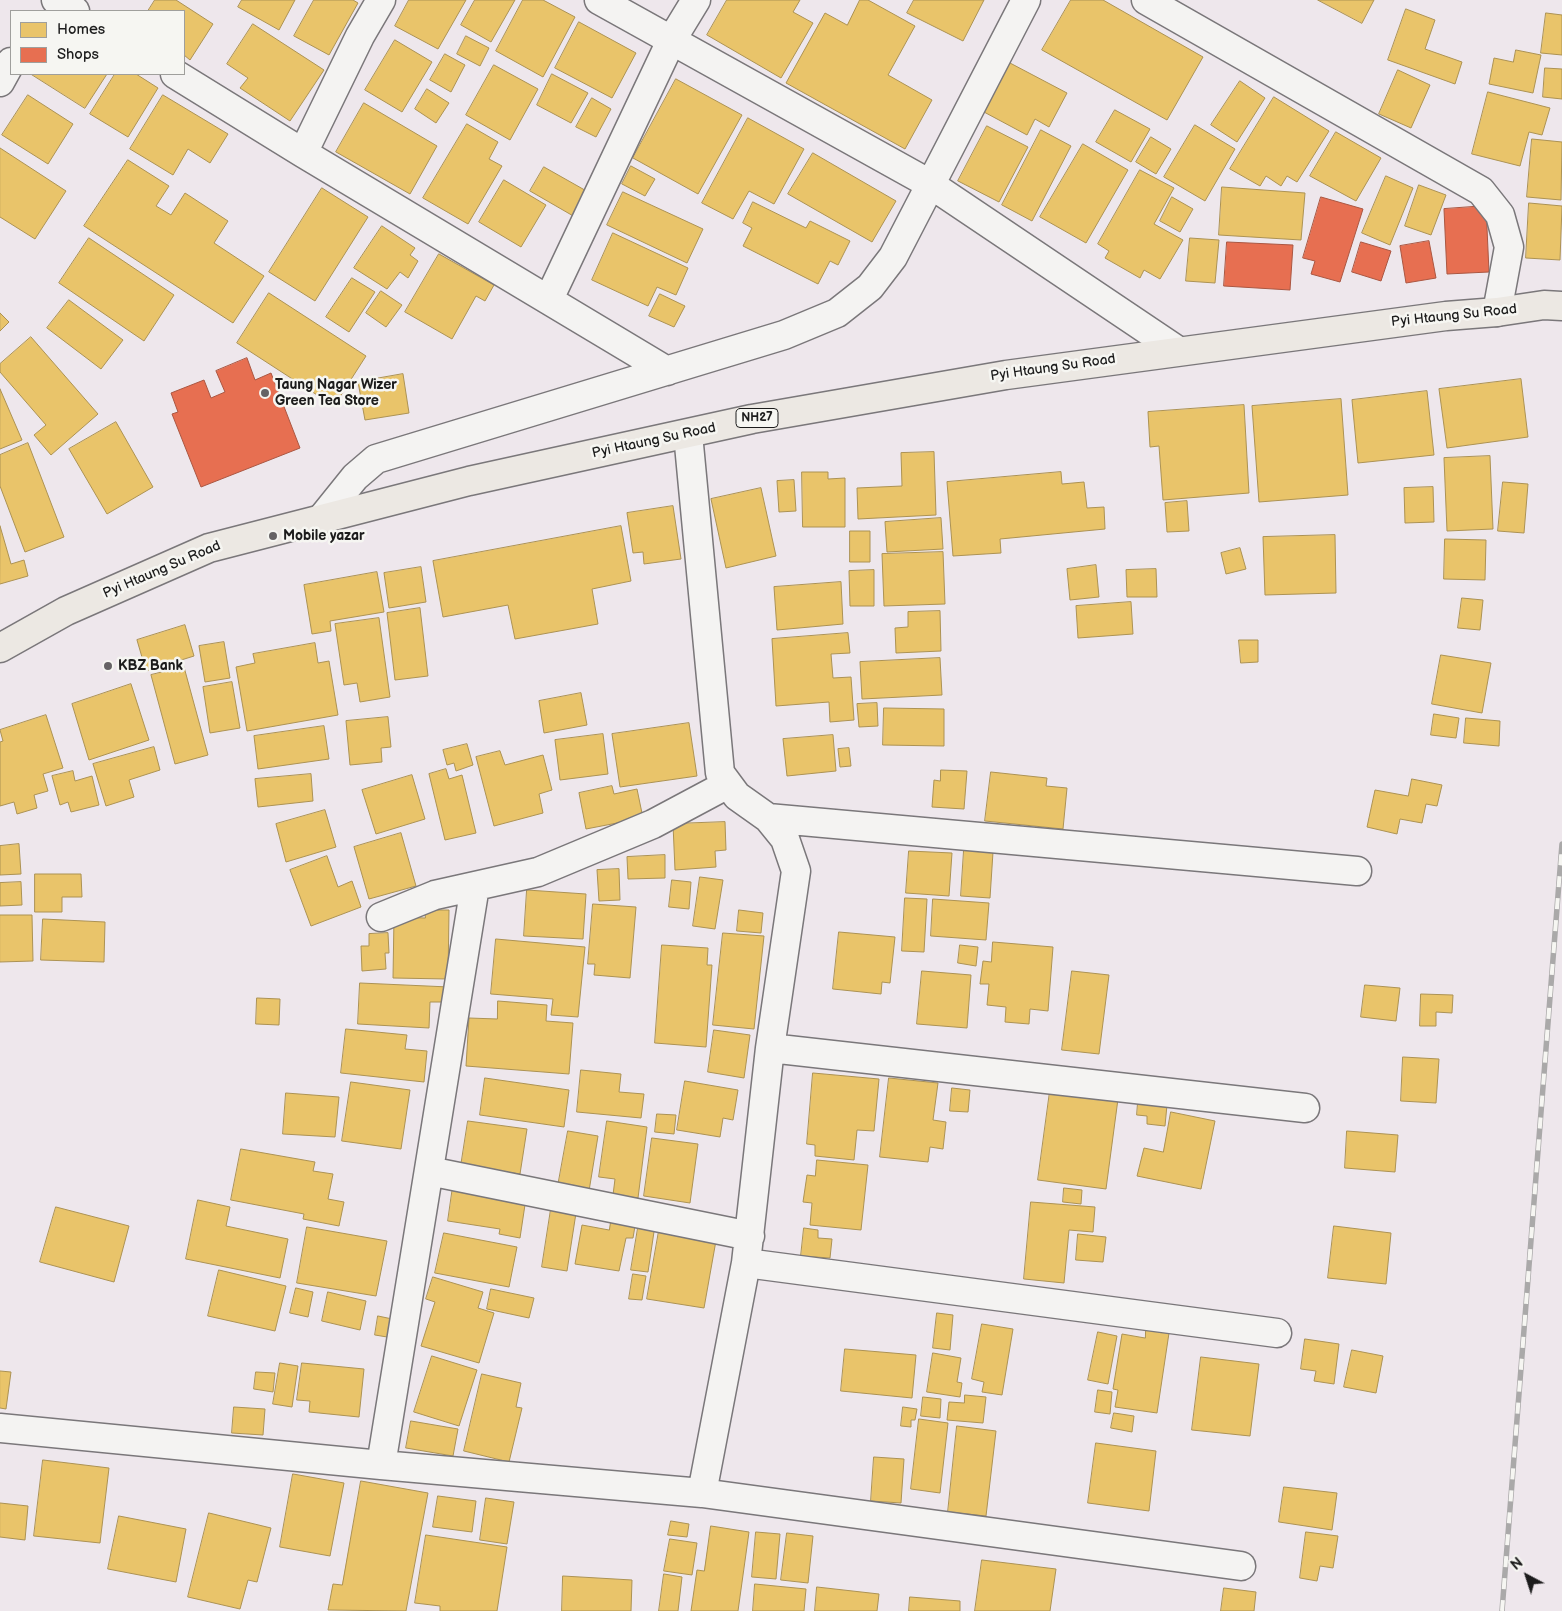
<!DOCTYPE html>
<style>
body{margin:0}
#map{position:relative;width:1562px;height:1611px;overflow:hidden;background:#eee7ec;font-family:"Balsamiq Sans",sans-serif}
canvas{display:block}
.legend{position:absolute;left:10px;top:10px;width:175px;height:65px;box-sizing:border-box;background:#f6f6f2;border:1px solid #9f9f9c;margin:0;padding:6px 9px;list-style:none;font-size:15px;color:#1c1c1c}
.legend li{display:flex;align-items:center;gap:10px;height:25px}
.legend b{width:25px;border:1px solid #9f9f9c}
.north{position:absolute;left:1502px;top:1551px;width:50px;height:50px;-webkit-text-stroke:4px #f6f6f2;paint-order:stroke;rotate:320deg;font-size:14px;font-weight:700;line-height:20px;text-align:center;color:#1c1c1c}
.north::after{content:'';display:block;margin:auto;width:18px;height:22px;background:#1c1c1c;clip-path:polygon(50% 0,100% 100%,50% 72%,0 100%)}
</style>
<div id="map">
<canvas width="1562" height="1611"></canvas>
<ul class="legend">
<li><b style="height:14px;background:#e9c46a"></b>Homes</li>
<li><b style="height:14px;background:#e76f51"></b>Shops</li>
</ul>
<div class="north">N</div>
</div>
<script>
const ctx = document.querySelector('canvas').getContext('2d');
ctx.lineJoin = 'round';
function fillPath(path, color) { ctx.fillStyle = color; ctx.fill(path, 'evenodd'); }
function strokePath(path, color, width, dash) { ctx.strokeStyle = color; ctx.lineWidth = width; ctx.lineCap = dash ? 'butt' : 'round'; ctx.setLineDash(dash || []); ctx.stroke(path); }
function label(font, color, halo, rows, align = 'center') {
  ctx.font = font + ' "Balsamiq Sans",sans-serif'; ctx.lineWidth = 5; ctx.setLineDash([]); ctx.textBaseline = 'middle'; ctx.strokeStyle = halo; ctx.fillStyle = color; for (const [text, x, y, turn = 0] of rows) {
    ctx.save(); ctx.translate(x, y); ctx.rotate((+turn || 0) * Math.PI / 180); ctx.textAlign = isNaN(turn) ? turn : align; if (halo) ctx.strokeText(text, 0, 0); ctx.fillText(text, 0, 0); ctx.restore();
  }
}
const homes = new Path2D(`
 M155,0H176L213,24L190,60L184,55V11H148Z
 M242,0H295L279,30L238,7Z
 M314,0H353L358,3L329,55L294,36Z
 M409,0H466L438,49L395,26Z
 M475,0H515L491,42L461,25Z
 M523,0H543L575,17L543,77L496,51Z
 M727,0H800L793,12L813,23L781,78L707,35Z
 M860,0H868L915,26L888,75L932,100L905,149L786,83L825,13L847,25Z
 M914,0H984L963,41L907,13Z
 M1071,0H1103L1203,57L1167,120L1042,50Z
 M1318,0H1374L1362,23Z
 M1406,9L1435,20L1425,49L1462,62L1455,84L1388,60Z
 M1546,13L1562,15V55L1541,53Z
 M579,22L636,53L612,98L555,68Z
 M253,24L324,70L290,121L240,88L248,78L227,64Z
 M466,36L489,48L480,66L457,54Z
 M395,40L432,62L402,112L365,90Z
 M1516,50L1541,55L1533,93L1489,84L1494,58L1513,62Z
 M445,54L465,65L451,92L430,80Z
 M1010,63L1067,93L1049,127L1035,119L1027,135L984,112Z
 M494,65L538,89L510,140L466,115Z
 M1545,68L1562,69V99L1543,97Z
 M1398,70L1430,85L1411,128L1379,114Z
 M31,74H107L85,108Z
 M115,74H136L158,88L128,137L90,114Z
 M552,74L588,93L571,123L537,105Z
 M676,79L742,115L698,194L633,158Z
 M1240,81L1265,98L1237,142L1211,125Z
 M427,89L449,103L436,123L415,109Z
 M1488,92L1550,108L1542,135L1529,132L1520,166L1472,154Z
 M28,95L73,124L48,164L2,135Z
 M163,95L228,134L210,163L188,149L173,175L130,149Z
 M1274,97L1329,131L1297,182L1287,176L1281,186L1266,176L1260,186L1230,169Z
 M592,98L611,109L596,137L576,127Z
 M364,103L437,146L410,194L336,152Z
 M1115,110L1150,129L1131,162L1096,142Z
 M748,118L804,149L774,204L749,191L733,219L702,203Z
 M467,124L498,142L489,159L502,166L468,224L423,198Z
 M1195,125L1235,149L1205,201L1164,177Z
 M987,126L1028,147L999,202L958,181Z
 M1041,130L1071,146L1032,221L1002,205Z
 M1336,132L1381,158L1356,201L1310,176Z
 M1151,137L1171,149L1156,174L1136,162Z
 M1532,139L1562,142L1561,200L1527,197Z
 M1083,144L1128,170L1086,243L1040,217Z
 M0,148L66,191L35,239L0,217Z
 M813,153L896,201L872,242L788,194Z
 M128,160L169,186L156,206L171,215L185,193L228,221L214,243L264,276L233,323L84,226Z
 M631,166L655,179L645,196L622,184Z
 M544,167L590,193L575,217L530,191Z
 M1140,170L1174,188L1154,224L1183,240L1160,279L1144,270L1140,278L1105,258L1109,251L1098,244Z
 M1386,176L1413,188L1390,245L1362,233Z
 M504,180L546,205L521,247L479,222Z
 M1419,185L1446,195L1431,235L1405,226Z
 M1222,187L1305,193L1301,240L1219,235Z
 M322,188L368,217L315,301L269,272Z
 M623,192L703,229L687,263L607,225Z
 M1172,197L1193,209L1180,232L1160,221Z
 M753,202L806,228L810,221L850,241L838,265L830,261L818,284L743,246L752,228L743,223Z
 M1529,203L1562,206L1560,260L1526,258Z
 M382,226L415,248L410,255L418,261L408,278L400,272L387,289L354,268Z
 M613,233L688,268L676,295L657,287L648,306L592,280Z
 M89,238L174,295L144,341L59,283Z
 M1190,238L1219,240L1215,283L1186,281Z
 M439,254L494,285L485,301L476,296L452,339L405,312Z
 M352,278L375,292L349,332L326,317Z
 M381,291L402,305L386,327L366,313Z
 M269,293L366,356L334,406L237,343Z
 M660,294L685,306L674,327L649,316Z
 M69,300L123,340L101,369L47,328Z
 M0,313L9,322L0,331Z
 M31,337L98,414L51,455L34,435L46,425L0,372V364Z
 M403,374L409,413L365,420L358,382Z
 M1521,379L1528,437L1447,448L1439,389Z
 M0,389L22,440L0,449Z
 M1427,391L1434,455L1358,463L1352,400Z
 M1341,399L1348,495L1259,502L1252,406Z
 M1244,405L1249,493L1163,500L1159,446L1150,447L1148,412Z
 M116,422L153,487L107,514L69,449Z
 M28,443L64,537L25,552L0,486V455Z
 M934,452L936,515L858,519L857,488L902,486L901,453Z
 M1490,456L1493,529L1447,531L1444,458Z
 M802,472H828V479L845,478V527H803Z
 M1061,472L1062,484L1084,482L1087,508L1104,507L1105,529L1000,539L1001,553L953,556L947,482Z
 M794,480L796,511L779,512L777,481Z
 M1503,482L1528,484L1524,533L1498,531Z
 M1433,487L1434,522L1405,523L1404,488Z
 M761,488L776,556L726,568L711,499Z
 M1187,501L1189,531L1167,532L1165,503Z
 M673,506L681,559L644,564L643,552L633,553L627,513Z
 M941,518L943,549L887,552L885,522Z
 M0,526L11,564L24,560L28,576L0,584Z
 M621,526L631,581L592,589L598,624L515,639L508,605L443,617L433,561Z
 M850,531H870V562H850Z
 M1335,535L1336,593L1265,595L1263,537Z
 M1445,539L1486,540L1485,580L1444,579Z
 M1240,548L1246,569L1226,574L1221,553Z
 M943,552L945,604L884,606L882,554Z
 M1096,565L1099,597L1070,600L1067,569Z
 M421,567L426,602L389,608L384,573Z
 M1156,569L1157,597H1127L1126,570Z
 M874,570V606H850L849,571Z
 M377,572L384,612L330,621L331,631L312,634L304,585Z
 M841,582L843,624L777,630L774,587Z
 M1462,598L1483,600L1480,630L1458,628Z
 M1131,602L1133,634L1078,638L1076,606Z
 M420,608L428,676L395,680L387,613Z
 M940,611L941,651L896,653L895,628L908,627V612Z
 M379,618L390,697L360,702L357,683L344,685L335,624Z
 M185,625L194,656L146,671L137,640Z
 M848,633L850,653L831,654L833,678L851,677L854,720L830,722L829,702L776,706L772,639Z
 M1239,640H1258V662L1241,663Z
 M224,642L230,678L205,682L199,646Z
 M315,643L318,663L329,661L338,715L247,731L236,667L255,663L253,654Z
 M1441,655L1491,663L1482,713L1432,704Z
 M940,658L942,695L862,699L860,662Z
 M184,667L208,755L175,764L151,675Z
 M232,682L240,728L210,733L203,687Z
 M131,684L149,740L89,760L72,704Z
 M581,693L587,725L544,733L539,701Z
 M877,703L878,726L859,727L857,704Z
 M884,708L944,709V746L883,745Z
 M1434,714L1459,718L1456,738L1431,735Z
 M46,715L63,768L43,774L48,791L34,795L37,808L17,814L14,802L0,806V742L3,741L0,730Z
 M388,717L391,747L381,748L382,762L350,765L346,721Z
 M1466,718L1500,721L1499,746L1464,743Z
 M689,723L697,776L620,787L612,734Z
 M324,726L329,759L258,769L254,736Z
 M603,734L608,774L560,780L555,740Z
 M833,735L836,771L787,776L783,739Z
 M467,744L473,765L456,771L454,763L447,765L443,750Z
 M154,747L160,770L129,780L134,797L106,806L93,764Z
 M849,748L851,766L840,767L838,749Z
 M500,751L505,765L543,755L552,790L539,794L543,813L494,826L476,757Z
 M446,769L449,779L462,775L476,833L445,840L429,774Z
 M941,770L967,771L964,809L932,807L934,780L940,781Z
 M73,771L75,781L92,776L99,805L71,812L68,802L60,805L52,776Z
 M991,772L1047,778L1046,786L1067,788L1063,829L985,821Z
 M311,774L313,801L258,807L255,779Z
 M412,775L425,819L376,834L362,790Z
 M1412,779L1442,785L1437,806L1426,804L1422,823L1400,819L1397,834L1367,827L1375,790L1408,796Z
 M612,786L614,794L637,789L643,818L586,829L579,793Z
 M325,810L336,847L286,862L276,824Z
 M725,822L726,850L715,851L716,867L675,870L673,824Z
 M401,833L416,886L369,899L354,847Z
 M19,844L21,874L0,875V846Z
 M964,850L993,852L990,898L961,896Z
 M909,851L952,853L949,896L906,893Z
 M665,855V878L628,879L627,857Z
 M327,856L338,887L352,881L361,907L311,926L290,870Z
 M619,869L620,900L599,901L597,870Z
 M35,874H81L82,897H62V912H35Z
 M700,877L723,880L715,929L693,926Z
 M672,880L691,882L689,909L669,907Z
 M21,882L22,905L0,906V883Z
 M527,890L586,894L583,939L524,936Z
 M905,898L927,899L924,952L902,951Z
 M933,899L989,903L986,940L931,936Z
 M593,904L636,907L630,978L594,975L595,964H588Z
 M425,910H449L448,979L393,978L394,917L425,918Z
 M739,910L763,913L761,933L737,931Z
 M0,915H32L33,961L0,962Z
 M43,919L105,922L104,962L41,960Z
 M839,932L895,937L890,983L882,982L881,994L833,989Z
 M388,933L389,953H385L386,969L362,971L361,946H369V934Z
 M723,933L764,936L754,1029L713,1025Z
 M496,939L585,947L578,1017L551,1015L553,999L491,994Z
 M993,942L1053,947L1048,1011L1030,1009L1029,1024L1005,1022L1006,1007L987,1005L989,984H980L983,961L991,962Z
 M662,945L708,948L707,965H712L706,1047L655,1043Z
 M960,945L978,947L976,966L958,963Z
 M922,971L971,975L967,1028L917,1024Z
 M1072,971L1109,975L1099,1054L1062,1050Z
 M360,983L449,987L448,1002H430L429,1028L358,1024Z
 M1365,985L1400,988L1396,1021L1361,1017Z
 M1421,994L1453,995L1452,1013L1436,1012V1026H1420Z
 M257,998L280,999L279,1025L256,1024Z
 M498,1001L547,1005L546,1021L573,1023L569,1074L466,1066L469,1018L497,1019Z
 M346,1029L407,1035L405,1049L427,1051L424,1082L341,1073Z
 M714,1030L750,1035L744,1078L708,1072Z
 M1403,1057L1439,1059L1436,1103L1401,1101Z
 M581,1070L621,1074L619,1092L644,1094L641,1118L577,1112Z
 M813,1073L879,1079L874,1131L857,1130L854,1160L815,1156V1145L807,1144Z
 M485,1078L569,1090L564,1127L480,1115Z
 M889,1078L938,1083L933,1120L946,1122L943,1149L930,1147L928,1162L880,1157Z
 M685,1081L738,1090L733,1120L723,1118L720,1137L677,1130Z
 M351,1082L410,1090L401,1149L342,1141Z
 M952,1088L970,1090L968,1112L950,1111Z
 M1050,1091L1118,1099L1106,1189L1038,1180Z
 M286,1093L339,1097L335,1137L283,1134Z
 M1138,1102L1167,1105L1165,1126L1147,1124V1116L1137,1115Z
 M1171,1112L1215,1121L1201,1189L1137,1176L1144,1148L1163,1152Z
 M657,1114L676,1115L674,1134L655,1132Z
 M468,1121L527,1129L520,1174L461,1166Z
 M607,1121L647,1127L638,1198L613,1195L615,1179L599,1177Z
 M568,1131L598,1136L589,1191L558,1186Z
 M1347,1131L1398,1135L1395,1172L1345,1168Z
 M652,1138L698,1144L690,1203L644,1196Z
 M241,1149L315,1162L313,1171L333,1174L328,1199L344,1202L339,1226L303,1219L304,1214L231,1200Z
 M817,1160L868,1165L861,1230L810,1225L812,1203L803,1202L807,1175L815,1176Z
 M453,1186L526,1198L520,1238L499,1234L500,1229L448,1221Z
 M1064,1188L1082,1190L1081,1204L1063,1202Z
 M198,1200L230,1207L226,1226L288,1239L280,1278L186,1259Z
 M1031,1202L1095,1207L1093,1232L1069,1230L1064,1283L1024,1279Z
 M56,1207L129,1226L114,1282L40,1262Z
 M551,1209L576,1213L567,1271L542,1267Z
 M612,1215L636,1220L633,1238H626L619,1271L575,1264L582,1225L609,1230Z
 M639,1222L655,1225L648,1272L631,1270Z
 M660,1225L717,1235L704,1308L647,1299Z
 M1334,1226L1391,1233L1386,1284L1328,1278Z
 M307,1227L387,1241L376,1296L297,1283Z
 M804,1228L818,1230V1238L832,1239L830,1258L801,1256Z
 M444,1233L517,1247L509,1287L435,1273Z
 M1078,1234L1106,1237L1103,1262L1076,1260Z
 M219,1270L286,1286L275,1331L208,1316Z
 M633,1274L646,1276L642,1300L629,1299Z
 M433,1277L483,1292L478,1308L494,1313L479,1363L421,1346L435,1302L426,1299Z
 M296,1288L313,1292L308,1317L290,1313Z
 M491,1289L534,1298L529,1318L487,1309Z
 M328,1292L366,1301L360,1330L322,1321Z
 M937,1313L953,1315L950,1350L933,1348Z
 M378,1316L397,1320L393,1338L375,1335Z
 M982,1324L1013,1329L1002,1395L982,1392L984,1382L972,1379Z
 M1146,1330L1169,1333L1157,1413L1115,1407L1118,1390L1113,1389L1122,1334L1145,1338Z
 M1098,1332L1117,1336L1108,1384L1088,1380Z
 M1305,1339L1339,1344L1334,1384L1314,1381L1316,1371L1301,1369Z
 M845,1349L916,1355L912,1398L841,1391Z
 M1352,1350L1383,1356L1376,1393L1344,1387Z
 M933,1353L961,1358L957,1382L962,1383L960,1397L927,1392Z
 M432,1356L477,1370L459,1426L414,1412Z
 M1201,1357L1259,1364L1250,1436L1192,1430Z
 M280,1363L298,1366L292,1407L273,1404Z
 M302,1363L364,1369L359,1417L309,1412L310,1401L297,1400Z
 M0,1371L11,1372L6,1409L0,1408Z
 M256,1372L275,1373L273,1392L254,1389Z
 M482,1374L521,1383L516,1407L522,1408L509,1462L464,1451Z
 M1098,1390L1112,1392L1110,1414L1095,1412Z
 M965,1395L986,1397L983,1423L947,1420L949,1402L964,1403Z
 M923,1397L941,1399L940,1418L921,1416Z
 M234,1407L265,1409L263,1435L232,1433Z
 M903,1407L917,1409L915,1420H911V1427L901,1426Z
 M1114,1413L1134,1416L1132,1432L1111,1428Z
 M919,1419L948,1423L940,1493L911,1489Z
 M411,1421L458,1429L453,1456L406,1448Z
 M957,1426L996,1431L986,1516L948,1512Z
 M1096,1443L1156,1451L1149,1511L1088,1503Z
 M874,1457L904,1459L901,1503L871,1501Z
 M43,1460L109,1468L100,1543L34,1536Z
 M293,1474L344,1483L330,1556L280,1547Z
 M361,1481L428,1493L406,1611L328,1610L333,1584L342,1585Z
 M1284,1487L1337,1493L1332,1530L1279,1522Z
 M438,1496L476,1501L472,1532L433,1527Z
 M486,1498L514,1502L507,1544L480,1540Z
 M0,1503L28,1506L25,1540L0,1537Z
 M209,1513L271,1528L257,1582L248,1580L240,1609L188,1597Z
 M119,1516L186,1529L176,1582L108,1569Z
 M671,1521L689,1524L687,1537L668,1535Z
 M711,1526L749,1532L738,1611H691L697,1570L704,1571Z
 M756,1532L780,1534L776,1579L752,1577Z
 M1306,1532L1338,1536L1333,1568L1320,1566L1317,1581L1300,1578Z
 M787,1533L813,1536L808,1583L781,1580Z
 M426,1535L507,1547L497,1611H440V1606L415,1603Z
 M670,1539L697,1543L692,1575L664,1571Z
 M982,1560L1056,1569L1050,1611H975Z
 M664,1574L682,1577L678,1611H659Z
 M563,1576L632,1580L631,1611H562Z
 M755,1584L806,1589L804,1611H753Z
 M817,1587L879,1594L877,1611H815Z
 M1224,1588L1256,1592L1254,1611H1221Z
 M910,1597L960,1601V1611H909Z`);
fillPath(homes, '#e9c46a');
strokePath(homes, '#ac9253', 1);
const shops = new Path2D(`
 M1321,197L1363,209L1340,282L1311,274L1315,261L1303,258Z
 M1486,206L1489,272L1447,274L1444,209Z
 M1429,241L1436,278L1406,283L1400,246Z
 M1227,242L1293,245L1290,290L1224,286Z
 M1361,242L1391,251L1381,281L1352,272Z
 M247,358L255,380L271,373L300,448L201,487L172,414L178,412L171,393L204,380L211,398L225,392L216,371Z`);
fillPath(shops, '#e76f51');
strokePath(shops, '#aa5641', 1);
const minor = new Path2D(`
 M56,0L75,11
 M599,0L930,184L1177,350
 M1146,0L1481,191L1500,215L1509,247L1497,312
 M175,74L303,153L667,371
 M0,82L11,62
 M303,153L360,36L381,0
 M549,299L671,41L696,0
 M688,434L720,773L737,796L768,818L785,839L796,871L770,1048L746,1263L702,1493L1241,1566
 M322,518L355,477L376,459L784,335L837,313L870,287L893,257L1026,0
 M768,818L1357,871
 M381,917L435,895L538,872L653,824L728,784
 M770,1048L1305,1108
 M429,1171L750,1236
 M746,1263L1277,1333
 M0,1428L381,1465L702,1493
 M381,1465L475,886`);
const trunk = new Path2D(`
 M0,648L66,611L209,548L469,481L752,419L1006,375L1446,316L1497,312L1544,305L1562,306`);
strokePath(minor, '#7a777a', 31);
strokePath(trunk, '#7a777a', 31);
strokePath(minor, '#f4f3f2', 28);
strokePath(trunk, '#ece8e3', 28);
const rail = new Path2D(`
 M1502,1611L1562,844`);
strokePath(rail, '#aaa9a9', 5.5);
strokePath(rail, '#f6f6f2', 4, [11]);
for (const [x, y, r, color] of [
 [265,393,5,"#666365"],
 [273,536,5,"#666365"],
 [108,666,5,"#666365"]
]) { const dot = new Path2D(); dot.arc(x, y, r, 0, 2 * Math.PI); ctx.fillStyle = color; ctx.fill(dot); strokePath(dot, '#f6f6f2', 2); }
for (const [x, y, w] of [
 [757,418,42]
]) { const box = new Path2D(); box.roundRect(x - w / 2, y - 9.5, w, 19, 4); ctx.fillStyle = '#f6f6f2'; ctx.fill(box); strokePath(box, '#1c1c1c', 1); }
label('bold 12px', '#1c1c1c', null, [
 ["NH27",757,418]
]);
label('14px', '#1c1c1c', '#f6f6f2', [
 ["Pyi Htaung Su Road",1454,316,-6],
 ["Pyi Htaung Su Road",1053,368,-8],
 ["Pyi Htaung Su Road",654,441,-12],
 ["Pyi Htaung Su Road",162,570,-23]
]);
label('bold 14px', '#1c1c1c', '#f6f6f2', [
 ["Taung Nagar Wizer",275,385],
 ["Green Tea Store",275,401],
 ["Mobile yazar",283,536],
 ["KBZ Bank",118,666]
], 'left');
</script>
